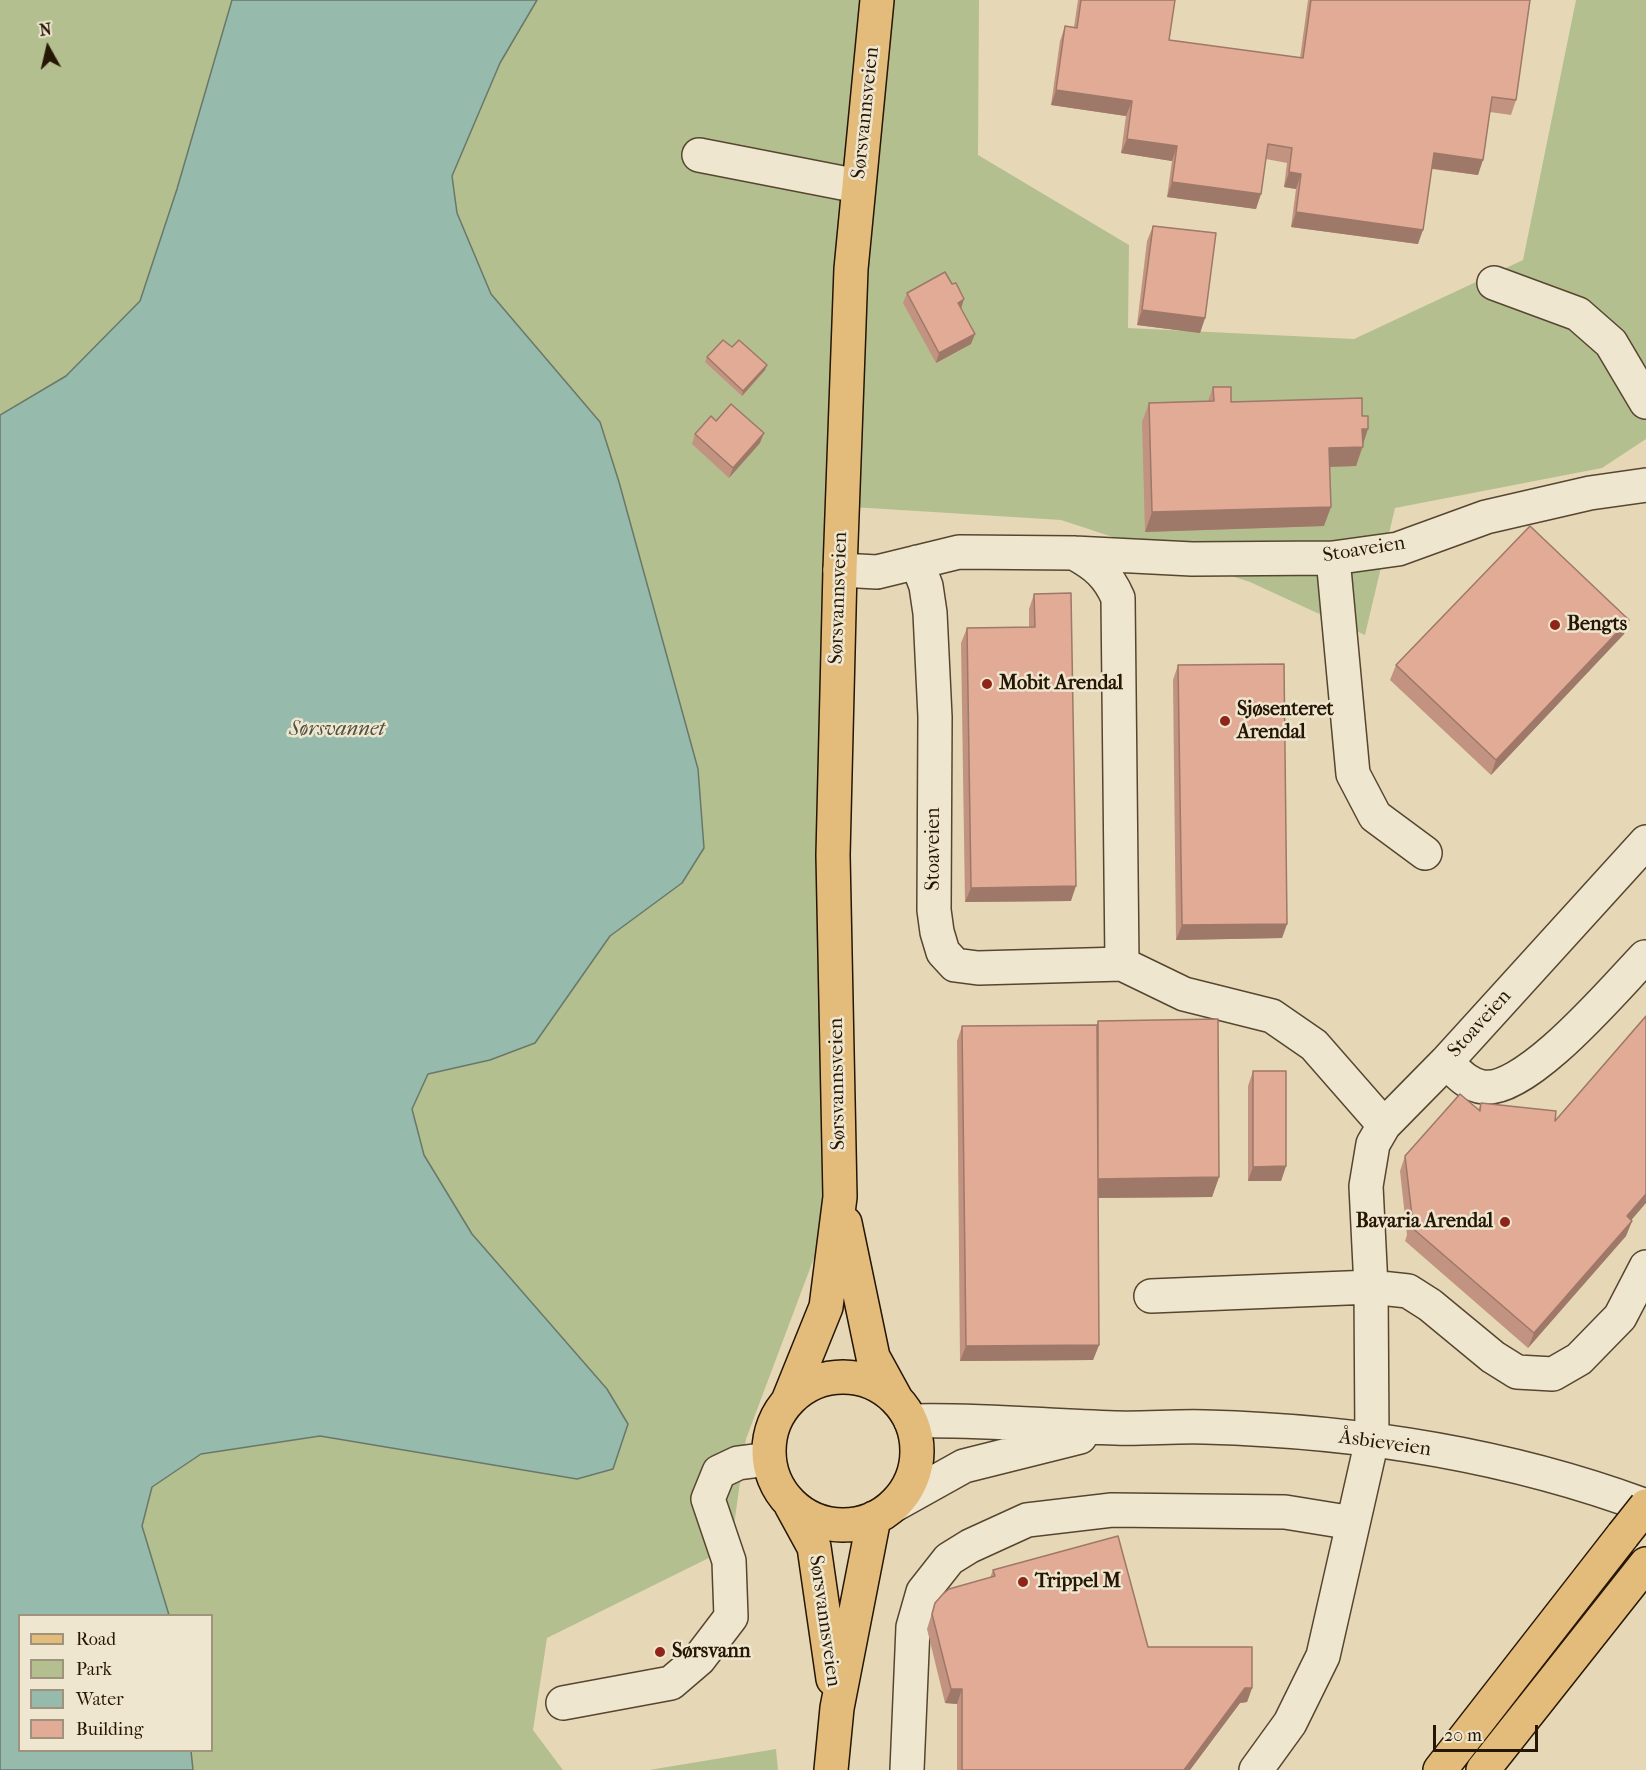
<!DOCTYPE html>
<meta charset="utf-8">
<style>
body{margin:0}
#map{position:relative;width:1646px;height:1770px;overflow:hidden;background:#e6d8b6;font-family:"IM FELL French Canon",serif}
canvas{display:block}
.legend{position:absolute;left:18px;top:1614px;width:195px;height:138px;box-sizing:border-box;background:#efe6d0;border:2px solid #9f937e;margin:0;padding:8px 10px;list-style:none;font-size:18px;color:#261604}
.legend li{display:flex;align-items:center;gap:12px;height:30px}
.legend b{width:30px;border:2px solid #9f937e}
.north{position:absolute;left:18px;top:18px;width:60px;height:60px;-webkit-text-stroke:4px #efe6d0;paint-order:stroke;rotate:352deg;font-size:16px;font-weight:700;line-height:24px;text-align:center;color:#261604}
.north::after{content:'';display:block;margin:auto;width:21px;height:27px;background:#261604;clip-path:polygon(50% 0,100% 100%,50% 72%,0 100%)}
.scale{position:absolute;left:1433px;top:1725px;width:105px;height:27px;box-sizing:border-box;border:3px solid #261604;border-top:0;padding-left:8px;font-size:18px;line-height:21px;white-space:nowrap;color:#261604;-webkit-text-stroke:4px #efe6d0;paint-order:stroke}
</style>
<div id="map">
<canvas width="1646" height="1770"></canvas>
<ul class="legend">
<li><b style="height:8px;background:#e3bc7b"></b>Road</li>
<li><b style="height:16px;background:#b4bf8f"></b>Park</li>
<li><b style="height:16px;background:#96baac"></b>Water</li>
<li><b style="height:16px;background:#e1ab95"></b>Building</li>
</ul>
<div class="north">N</div>
<div class="scale">20 m</div>
</div>
<script>
const ctx = document.querySelector('canvas').getContext('2d');
ctx.lineJoin = 'round';
function fillPath(path, color) { ctx.fillStyle = color; ctx.fill(path, 'evenodd'); }
function strokePath(path, color, width, dash) { ctx.strokeStyle = color; ctx.lineWidth = width; ctx.lineCap = dash ? 'butt' : 'round'; ctx.setLineDash(dash || []); ctx.stroke(path); }
function label(font, color, halo, rows, align = 'center') {
  ctx.font = font + ' "IM FELL French Canon",serif'; ctx.lineWidth = 5; ctx.setLineDash([]); ctx.textBaseline = 'middle'; ctx.strokeStyle = halo; ctx.fillStyle = color; for (const [text, x, y, turn = 0] of rows) {
    ctx.save(); ctx.translate(x, y); ctx.rotate((+turn || 0) * Math.PI / 180); ctx.textAlign = isNaN(turn) ? turn : align; if (halo) ctx.strokeText(text, 0, 0); ctx.fillText(text, 0, 0); ctx.restore();
  }
}
fillPath(new Path2D(`
 M0,0H232L177,189L140,301L66,376L0,415Z
 M537,0H979L978,155L1129,245L1128,328L1354,339L1523,260L1576,0H1646V439L1602,468L1395,508L1365,635L1250,582L1061,520L852,507L821,629L825,836L839,1047L820,1242L746,1439L731,1547L547,1638L533,1730L563,1770H193L191,1751L212,1750V1616L169,1615L142,1526L152,1487L200,1454L320,1436L446,1455L628,1424L607,1389L472,1234L424,1155L412,1109L428,1074L490,1060L535,1043L610,936L682,883L698,769L619,482L600,422L491,294L457,213L452,176L500,63Z
 M776,1749L778,1770H649Z`), '#b4bf8f');
const water = new Path2D(`
 M232,0H537L500,63L452,176L457,213L491,294L600,422L619,482L698,769L704,848L682,883L610,936L535,1043L490,1060L428,1074L412,1109L424,1155L472,1234L607,1389L628,1424L613,1469L577,1479L320,1436L201,1454L152,1487L142,1526L169,1615L20,1616V1750L191,1751L193,1770H0V415L66,376L140,301L177,189Z`);
fillPath(water, '#96baac');
strokePath(water, '#697869', 1.5);
const minor = new Path2D(`
 M699,155L858,186
 M1494,283L1578,314L1611,343L1646,402
 M1333,558L1353,774L1375,816L1425,853
 M917,562L926,586L930,613L935,717L934,910L937,932L943,952L955,965L978,968L1122,964L1118,598C1108,575 1096,565 1074,553
 M840,570L877,572L959,552L1074,553L1192,559L1333,558L1398,549L1486,517L1590,493L1646,485
 M1122,964L1184,994L1272,1016L1314,1045L1384,1125
 M1446,1062C1457,1072 1467,1085 1483,1087C1526,1094 1615,988 1645,957
 M1151,1296L1371,1287L1408,1291L1430,1305L1493,1357L1517,1372L1553,1374L1579,1359L1620,1317L1646,1267
 M911,1421C979,1419 1046,1426 1115,1428C1145,1429 1175,1426 1205,1427C1354,1431 1506,1454 1646,1506
 M894,1505L964,1466L1080,1437
 M563,1703L671,1683L699,1659L731,1617L729,1561L708,1499L719,1472L738,1463L769,1459
 M907,1770L913,1627L923,1592L949,1559L970,1546L1027,1520L1112,1510L1285,1512L1353,1523
 M1256,1770L1290,1723L1323,1656L1372,1440L1371,1287L1366,1186L1373,1144L1384,1125L1446,1062L1646,842`);
const major = new Path2D(`
 M845,1223L873,1357L896,1399
 M769 1451a74 74 0 1 1 148 0a74 74 0 1 1-148 0Z
 M788,1401L826,1307L840,1197L833,855L840,570L851,269L877,0
 M791,1505L814,1547L833,1679
 M831,1770L837,1708L874,1518`);
const highway = new Path2D(`
 M1440,1770L1623,1535
 M1483,1770L1646,1564`);
strokePath(minor, '#564630', 36);
strokePath(major, '#261604', 36);
strokePath(highway, '#261604', 36);
strokePath(minor, '#efe6d0', 33);
strokePath(major, '#e3bc7b', 33);
strokePath(highway, '#e3bc7b', 33);
const highwayBridge = new Path2D(`
 M1623,1535L1646,1506`);
strokePath(highwayBridge, '#261604', 36, []);
strokePath(highwayBridge, '#e3bc7b', 33);
fillPath(new Path2D(`
 M1078,0H1175L1169,40L1300,58L1308,0H1530L1516,100L1511,115L1490,112L1478,175L1432,169L1418,244L1291,227L1296,189L1284,187L1287,163L1266,159L1256,209L1167,197L1172,161L1121,153L1126,116L1051,105L1060,41L1065,26L1074,27Z
 M1153,226L1205,318L1200,333L1137,325L1147,241Z
 M907,293L961,308L971,344L936,363L903,303Z
 M732,347L765,370L742,396L705,362L707,357Z
 M1213,387L1231,402L1363,444V447L1356,466L1330,467L1324,526L1145,532L1142,422L1149,403L1208,401Z
 M716,421L760,443L729,478L692,444L695,434Z
 M1034,594L1071,901L965,902L961,643L967,628L1029,627V609Z
 M1629,620L1624,634L1491,775L1390,680L1396,665Z
 M1178,665L1287,924L1282,938L1176,940L1173,680Z
 M1098,1021L1219,1177L1212,1197L1098,1198L1099,1345L1093,1360L960,1361L957,1041L962,1026L1097,1025Z
 M1253,1071L1286,1166L1281,1181H1248V1086Z
 M1481,1103L1555,1121L1632,1221L1626,1236L1528,1348L1405,1241L1407,1235L1400,1171L1405,1156L1478,1110Z
 M993,1570L1148,1647L1252,1688L1247,1702L1240,1703L1190,1770H957V1704L945,1703L927,1629L935,1603L990,1578Z`), '#c29380');
fillPath(new Path2D(`
 M1056,90L1132,101L1126,116L1051,105Z
 M1127,139L1177,146L1172,161L1121,153Z
 M1434,153L1483,160L1478,175L1428,168Z
 M1289,172L1301,174L1296,189L1284,187Z
 M1172,182L1261,194L1256,209L1167,197Z
 M1296,212L1423,230L1418,244L1291,227Z
 M964,299L961,309L958,303Z
 M1142,310L1205,318L1200,333L1137,325Z
 M975,334L971,344L936,363L939,353Z
 M767,365L765,370L742,396L743,391Z
 M1362,429H1368L1356,466L1322,467L1329,448Z
 M764,433L760,443L729,478L733,468Z
 M1331,507L1324,526L1145,532L1152,512Z
 M1629,620L1624,634L1491,775L1496,760Z
 M1076,886L1071,901L965,902L971,888Z
 M1287,924L1282,938L1176,940L1182,925Z
 M1286,1166L1281,1181H1248L1253,1167Z
 M1219,1177L1212,1197L1091,1198L1098,1179Z
 M1646,1194V1203L1622,1231L1627,1216Z
 M1632,1221L1626,1236L1528,1348L1534,1333Z
 M1099,1345L1093,1360L960,1361L966,1346Z
 M1245,1688H1252L1247,1702L1240,1703L1190,1770H1184Z
 M951,1689H962L957,1704L945,1703Z`), '#9e7868');
const building = new Path2D(`
 M1081,0H1175L1169,40L1303,58L1311,0H1530L1516,100L1492,97L1483,160L1434,153L1423,230L1296,212L1301,174L1289,172L1292,148L1268,144L1261,194L1172,182L1177,146L1127,139L1132,101L1056,90L1065,26L1077,28Z
 M1153,226L1216,233L1205,318L1142,310Z
 M945,272L952,284L956,283L964,299L958,303L975,334L939,353L907,293Z
 M723,340L732,347L739,340L767,365L743,391L707,357Z
 M1213,387H1231V402L1362,398V416H1368V429H1362L1363,447L1329,448L1331,507L1152,512L1149,403L1214,401Z
 M731,404L764,433L733,468L695,434L711,416L716,421Z
 M1530,526L1629,620L1496,760L1396,665Z
 M1071,593L1076,886L971,888L967,628L1035,627L1034,594Z
 M1284,664L1287,924L1182,925L1178,665Z
 M1646,1016V1194L1627,1216L1632,1221L1534,1333L1410,1226L1413,1224L1405,1156L1460,1094L1480,1111L1481,1103L1556,1111L1555,1121Z
 M1218,1019L1219,1177L1098,1179V1021Z
 M1097,1025L1099,1345L966,1346L962,1026Z
 M1253,1071H1286V1166L1253,1167Z
 M1118,1536L1148,1647H1252V1688H1245L1184,1770H962V1689H951L932,1614L935,1603L943,1594L949,1589L995,1576L993,1570Z`);
fillPath(building, '#e1ab95');
strokePath(building, '#9e7868', 1.5);
for (const [x, y, r, color] of [
 [1555,625,6,"#8f2418"],
 [987,684,6,"#8f2418"],
 [1225,721,6,"#8f2418"],
 [1505,1222,6,"#8f2418"],
 [1023,1582,6,"#8f2418"],
 [660,1652,6,"#8f2418"]
]) { const dot = new Path2D(); dot.arc(x, y, r, 0, 2 * Math.PI); ctx.fillStyle = color; ctx.fill(dot); strokePath(dot, '#efe6d0', 2); }
label('20px', '#261604', '#efe6d0', [
 ["Sørsvannsveien",866,113,-84],
 ["Stoaveien",1364,550,-9],
 ["Sørsvannsveien",839,598,-88],
 ["Stoaveien",934,849,-90],
 ["Stoaveien",1480,1024,-48],
 ["Sørsvannsveien",838,1084,-91],
 ["Åsbieveien",1385,1444,8],
 ["Sørsvannsveien",824,1621,82]
]);
label('bold 20px', '#261604', '#efe6d0', [
 ["Bengts",1567,625],
 ["Mobit Arendal",999,684],
 ["Sjøsenteret",1237,710],
 ["Arendal",1237,733],
 ["Bavaria Arendal",1493,1222,"right"],
 ["Trippel M",1035,1582],
 ["Sørsvann",672,1652]
], 'left');
label('italic 21px', '#4d4f3f', '#efe6d0', [
 ["Sørsvannet",337,730]
]);
</script>
